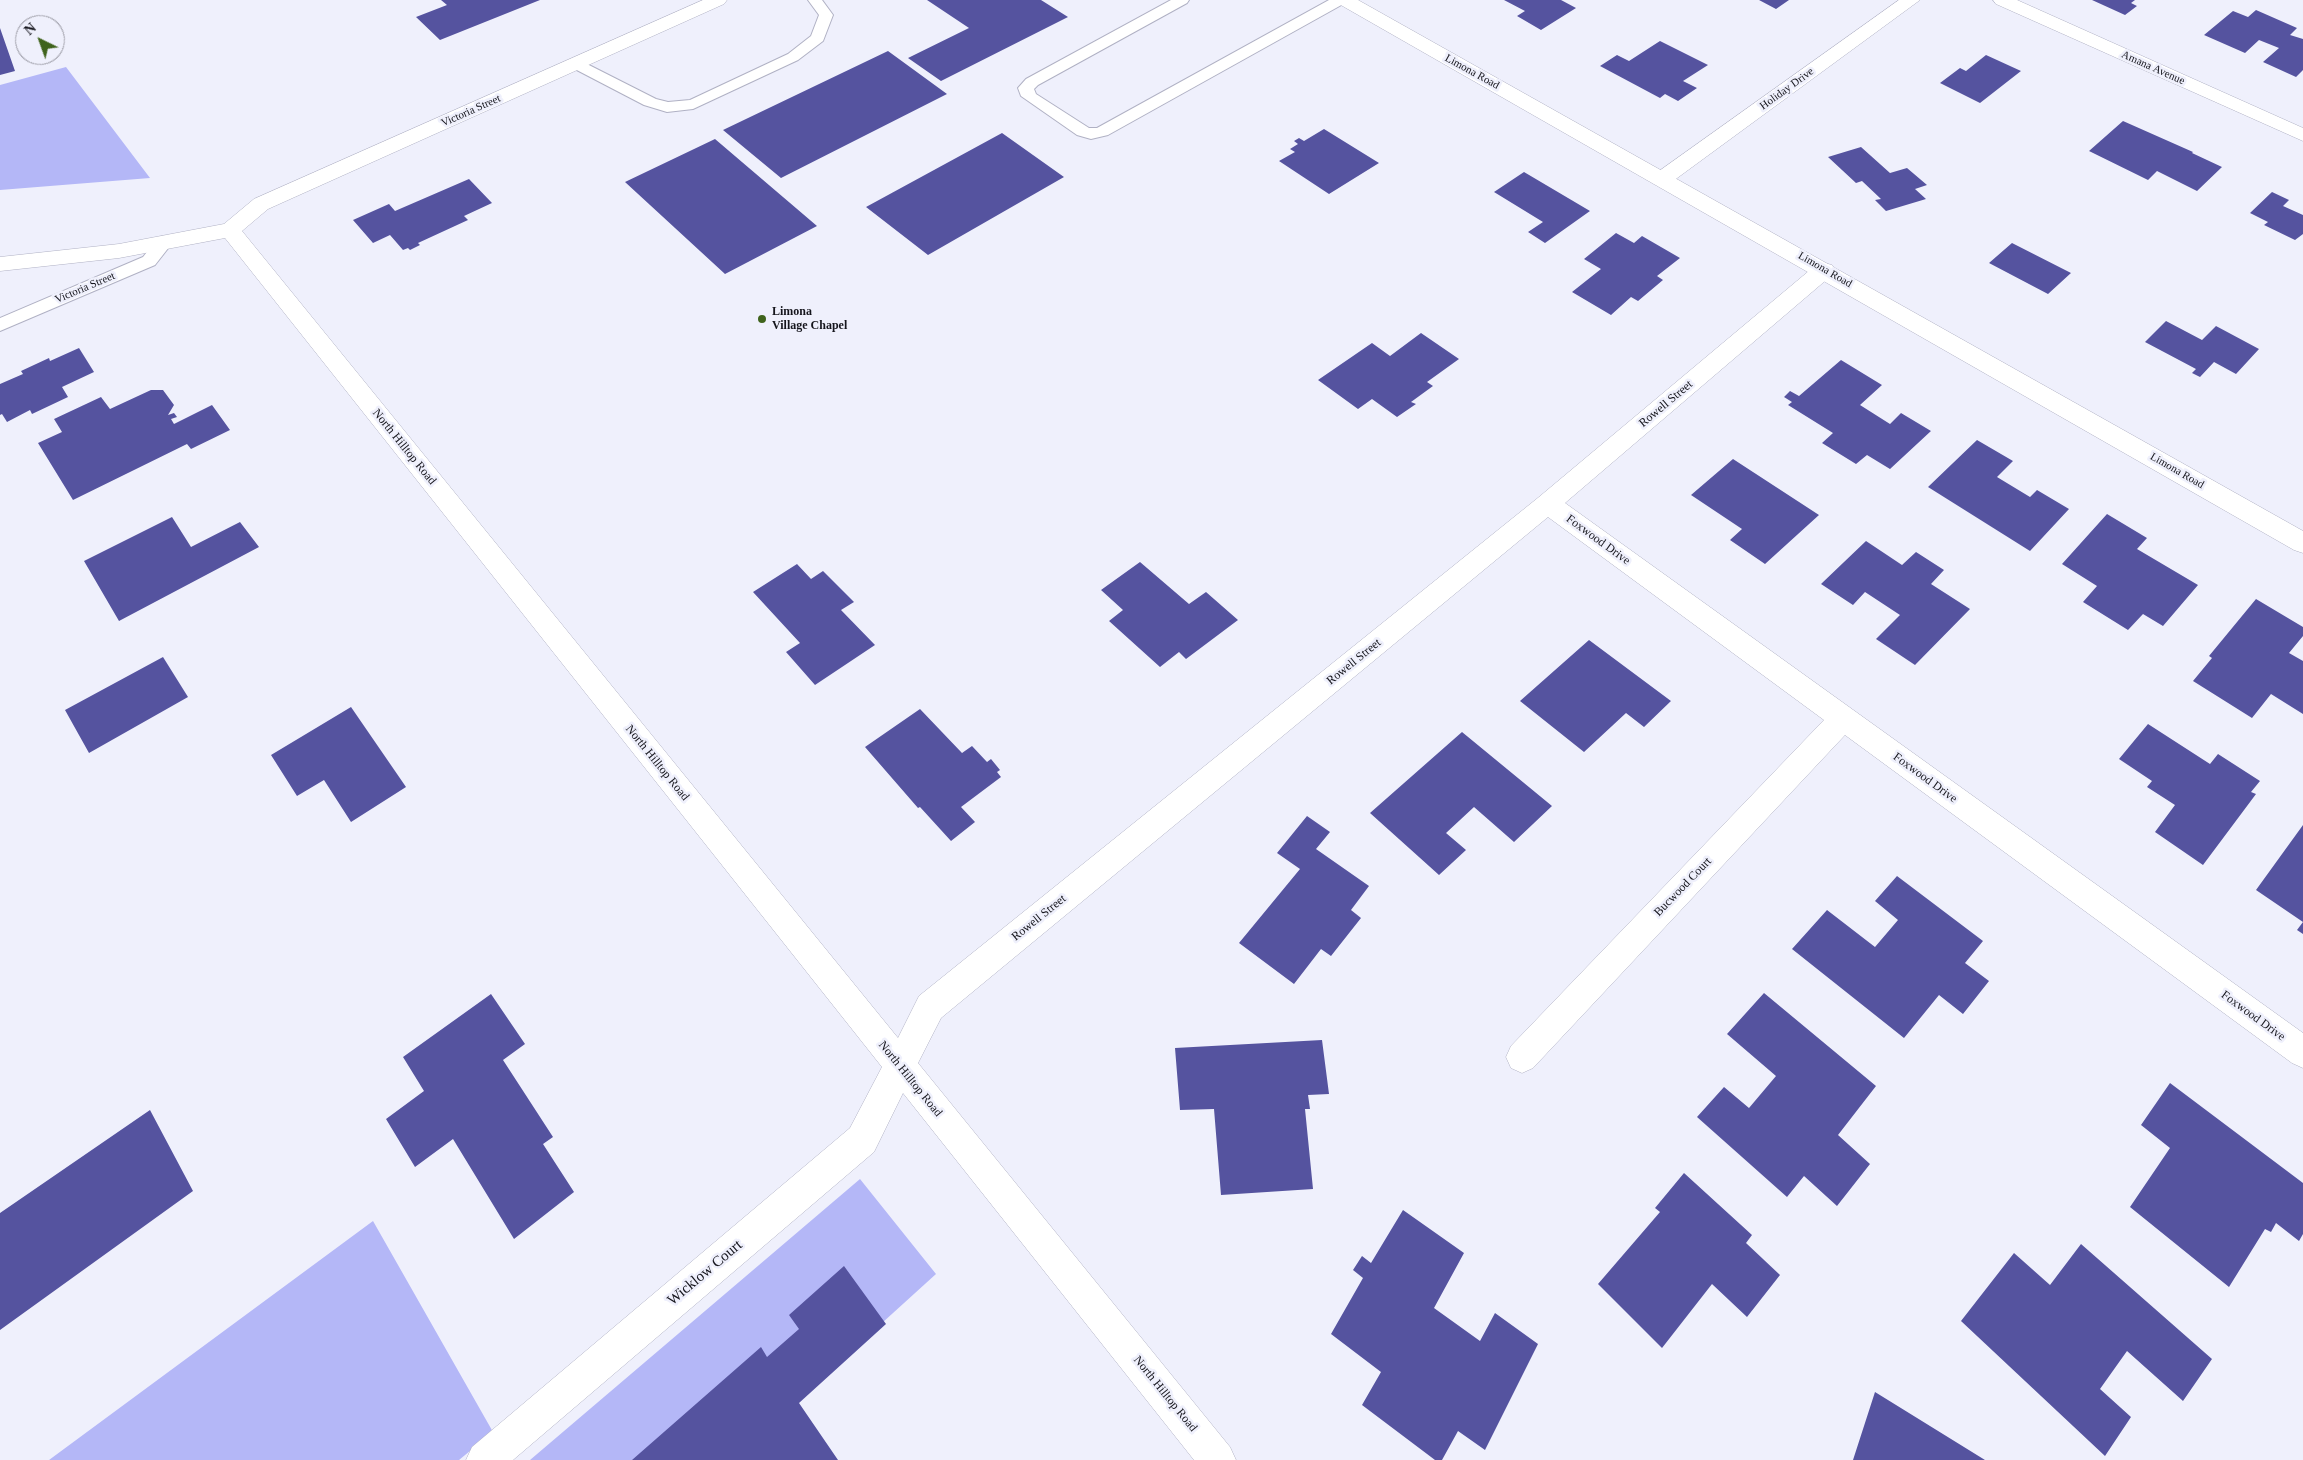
<!DOCTYPE html>
<style>
body{margin:0}
#map{position:relative;width:2303px;height:1460px;overflow:hidden;background:#eff0fc;font-family:Georgia,serif}
canvas{display:block}
.north{position:absolute;left:15px;top:15px;width:50px;height:50px;box-sizing:border-box;background:#eff0fc;border:1px solid #9898a2;border-radius:50%;rotate:318deg;font-size:14px;font-weight:700;line-height:20px;text-align:center;color:#15151c}
.north::after{content:'';display:block;margin:auto;width:18px;height:22px;background:#3f631c;clip-path:polygon(50% 0,100% 100%,50% 72%,0 100%)}
</style>
<div id="map">
<canvas width="2303" height="1460"></canvas>
<div class="north">N</div>
</div>
<script>
const ctx = document.querySelector('canvas').getContext('2d');
ctx.lineJoin = 'round';
function fillPath(path, color) { ctx.fillStyle = color; ctx.fill(path, 'evenodd'); }
function strokePath(path, color, width, dash) { ctx.strokeStyle = color; ctx.lineWidth = width; ctx.lineCap = dash ? 'butt' : 'round'; ctx.setLineDash(dash || []); ctx.stroke(path); }
function label(font, color, halo, rows, align = 'center') {
  ctx.font = font + ' Georgia,serif'; ctx.lineWidth = 5; ctx.setLineDash([]); ctx.textBaseline = 'middle'; ctx.strokeStyle = halo; ctx.fillStyle = color; for (const [text, x, y, turn = 0] of rows) {
    ctx.save(); ctx.translate(x, y); ctx.rotate((+turn || 0) * Math.PI / 180); ctx.textAlign = isNaN(turn) ? turn : align; if (halo) ctx.strokeText(text, 0, 0); ctx.fillText(text, 0, 0); ctx.restore();
  }
}
fillPath(new Path2D(`
 M66,67L150,178L0,190V85Z
 M860,1179L936,1274L731,1460H530Z
 M373,1221L493,1432L459,1460H49Z`), '#b4b7f7');
fillPath(new Path2D(`
 M441,0H540L440,40L416,17L447,5Z
 M927,0H1041L1068,17L941,81L908,58L969,28Z
 M1504,0H1561L1576,8L1541,30L1517,16L1525,11Z
 M1759,0H1789L1776,9Z
 M2092,0H2135L2131,3L2137,6L2125,15Z
 M2256,10L2297,28L2290,35L2303,39V70L2296,77L2263,62L2279,48L2259,40L2245,53L2204,35L2233,11L2248,17Z
 M0,28L15,71L0,75Z
 M1660,41L1708,65L1683,81L1697,88L1678,101L1665,94L1660,98L1600,66L1617,55L1629,61Z
 M888,51L947,94L781,178L723,130Z
 M1986,55L2021,71L1980,103L1940,83L1960,68L1966,71Z
 M2123,121L2193,152L2192,153L2222,167L2197,191L2157,171L2148,180L2089,151Z
 M1324,129L1379,163L1329,194L1279,161L1295,152L1290,149L1298,144L1294,141L1299,138L1304,141Z
 M1002,133L1064,177L928,255L866,207Z
 M715,139L817,226L725,274L625,182Z
 M1861,147L1890,173L1907,168L1927,185L1915,189L1926,199L1886,211L1875,200L1881,199L1862,181L1856,183L1828,157Z
 M1524,172L1590,211L1545,243L1528,232L1543,222L1494,192Z
 M469,179L492,203L464,216L468,220L418,243L420,245L410,250L408,248L403,250L390,235L373,243L353,220L389,204L395,211Z
 M2272,192L2289,200L2283,206L2303,215V234L2295,240L2264,225L2268,222L2250,213Z
 M1616,233L1634,243L1642,236L1680,258L1657,276L1663,280L1638,301L1631,297L1611,315L1572,292L1601,269L1584,259Z
 M2012,243L2071,273L2048,294L1989,263Z
 M2166,321L2202,340L2216,326L2259,349L2236,374L2214,362L2200,377L2192,373L2196,369L2145,342Z
 M1421,333L1459,359L1427,382L1433,386L1411,402L1416,404L1397,417L1372,399L1358,409L1318,380L1372,343L1390,356Z
 M79,348L94,372L62,387L68,397L32,414L30,410L7,422L2,414L0,415V384L23,374L21,371L49,358L50,361Z
 M1841,360L1882,385L1860,405L1890,424L1901,413L1931,431L1890,469L1867,455L1856,464L1822,443L1833,433L1788,405L1792,402L1784,397L1790,391L1799,396Z
 M151,390H163L174,405L168,415L174,413L177,417L171,419L174,424L212,405L230,430L191,449L187,444L73,500L38,443L62,432L54,419L101,397L110,409Z
 M1977,440L2013,461L1997,477L2030,497L2037,490L2069,509L2030,551L1928,487Z
 M1733,459L1819,515L1765,564L1730,540L1742,529L1691,495Z
 M2107,514L2147,538L2137,549L2198,585L2163,626L2143,614L2128,630L2083,602L2097,586L2062,564Z
 M172,517L191,547L240,522L259,547L119,621L84,561Z
 M1866,541L1902,565L1916,552L1944,570L1931,584L1970,609L1915,665L1876,639L1900,615L1865,592L1853,605L1821,584Z
 M1140,562L1189,604L1206,592L1238,620L1186,659L1179,652L1160,667L1109,621L1123,610L1101,590Z
 M797,564L811,579L823,571L854,602L841,610L875,645L815,685L786,652L800,643L753,592Z
 M2256,599L2303,627V636L2289,653L2303,661V714L2271,694L2252,718L2193,681L2212,658L2209,656Z
 M1589,640L1671,701L1644,727L1626,713L1584,752L1520,701Z
 M163,657L188,697L89,753L65,710Z
 M351,707L406,787L351,822L324,780L297,796L271,755Z
 M920,709L962,753L972,746L987,762L991,759L1000,770L997,772L1001,777L961,807L975,822L951,841L920,807L918,808L865,747Z
 M2148,724L2210,764L2218,754L2260,781L2251,792L2256,794L2203,865L2155,832L2175,805L2147,787L2152,781L2119,759Z
 M1462,732L1552,806L1514,842L1474,807L1446,833L1466,850L1439,875L1370,813Z
 M1307,816L1330,832L1316,849L1369,886L1351,910L1361,918L1331,956L1321,949L1294,984L1239,943L1300,869L1277,853Z
 M2303,825V934L2297,930L2303,922L2256,890Z
 M1897,876L1983,941L1965,963L1989,981L1963,1014L1939,995L1904,1038L1792,949L1827,910L1875,947L1898,920L1875,901Z
 M1764,993L1876,1086L1838,1135L1870,1164L1837,1206L1804,1176L1787,1197L1697,1117L1724,1087L1749,1108L1776,1076L1727,1034Z
 M491,994L525,1044L503,1060L553,1137L543,1144L574,1192L514,1239L453,1139L415,1167L386,1119L424,1091L403,1057Z
 M1322,1040L1329,1094L1308,1095L1310,1109H1305L1313,1189L1221,1195L1214,1109L1180,1110L1175,1048Z
 M2170,1083L2303,1183V1234L2299,1241L2276,1223L2271,1232L2265,1229L2229,1287L2130,1207L2170,1148L2141,1125Z
 M150,1110L193,1191L0,1330V1213Z
 M1684,1173L1752,1235L1746,1243L1780,1275L1747,1317L1712,1284L1662,1348L1598,1284L1660,1212L1655,1208Z
 M1403,1210L1464,1253L1434,1308L1480,1341L1495,1313L1538,1344L1485,1450L1458,1431L1442,1460H1435L1362,1405L1381,1372L1331,1334L1363,1278L1353,1270L1362,1256L1371,1263Z
 M2081,1244L2212,1359L2183,1401L2127,1351L2100,1389L2131,1417L2105,1456L1961,1321L2014,1253L2050,1285Z
 M844,1266L886,1324L799,1403L838,1460H632L761,1347L767,1357L799,1329L789,1315Z
 M1875,1392L1985,1460H1853Z`), '#55539f');
const service = new Path2D(`
 M808,0H822L833,15L823,41L798,60L693,109L667,112L644,105L571,67L568,64L571,61H581L656,99L668,102L690,100L788,54L811,36L819,15Z
 M1171,0H1189L1187,3L1038,85L1034,89L1036,94L1089,128H1097L1329,0H1347L1345,3L1108,135L1091,139L1077,135L1021,96L1018,88L1026,79Z
 M164,236L170,238L173,242L155,265L0,331V318L143,257L158,238Z`);
const minor = new Path2D(`
 M703,0H727L724,4L268,209L242,231L898,1038L919,996L1539,497L1816,265L1824,263L1832,265L1835,270L1832,275L1565,503L2303,1033V1068L2292,1063L1845,735L1533,1068L1522,1073L1511,1068L1506,1057L1511,1046L1824,720L1548,517L941,1018L918,1063L1230,1447L1236,1460H1194L903,1093L874,1152L513,1460H466L472,1447L850,1128L882,1067L225,238L119,258L0,271V257L119,244L224,224L254,199Z
 M1899,0H1920L1669,184L1662,185L1655,184L1652,179L1655,174Z
 M1993,0H2017L2303,128V141L1996,4Z`);
const tertiary = new Path2D(`
 M1336,0H1358L2303,531V553L2294,550L1339,4Z`);
strokePath(service, '#b0b1c4', 2);
strokePath(minor, '#b0b1c4', 1);
strokePath(tertiary, '#b0b1c4', 1);
fillPath(service, '#fff');
fillPath(minor, '#fff');
fillPath(tertiary, '#fff');
for (const [x, y, r, color] of [
 [762,319,5,"#3f631c"]
]) { const dot = new Path2D(); dot.arc(x, y, r, 0, 2 * Math.PI); ctx.fillStyle = color; ctx.fill(dot); strokePath(dot, '#eff0fc', 2); }
label('11px', '#15151c', '#eff0fc', [
 ["Amana Avenue",2153,68,24],
 ["Limona Road",1472,72,29],
 ["Holiday Drive",1787,89,-36],
 ["Victoria Street",471,111,-24],
 ["Limona Road",1825,270,30],
 ["Victoria Street",85,288,-23],
 ["Limona Road",2177,471,30]
]);
label('bold 12px', '#15151c', '#eff0fc', [
 ["Limona",772,312],
 ["Village Chapel",772,326]
], 'left');
label('12px', '#15151c', '#eff0fc', [
 ["Rowell Street",1666,404,-40],
 ["North Hilltop Road",404,447,51],
 ["Foxwood Drive",1598,540,36],
 ["Rowell Street",1354,662,-39],
 ["North Hilltop Road",657,763,51],
 ["Foxwood Drive",1925,778,36],
 ["Bucwood Court",1683,887,-46],
 ["Rowell Street",1039,918,-39],
 ["Foxwood Drive",2253,1016,36],
 ["North Hilltop Road",910,1079,51],
 ["North Hilltop Road",1165,1394,51]
]);
label('15px', '#15151c', '#eff0fc', [
 ["Wicklow Court",705,1273,-40]
]);
</script>
